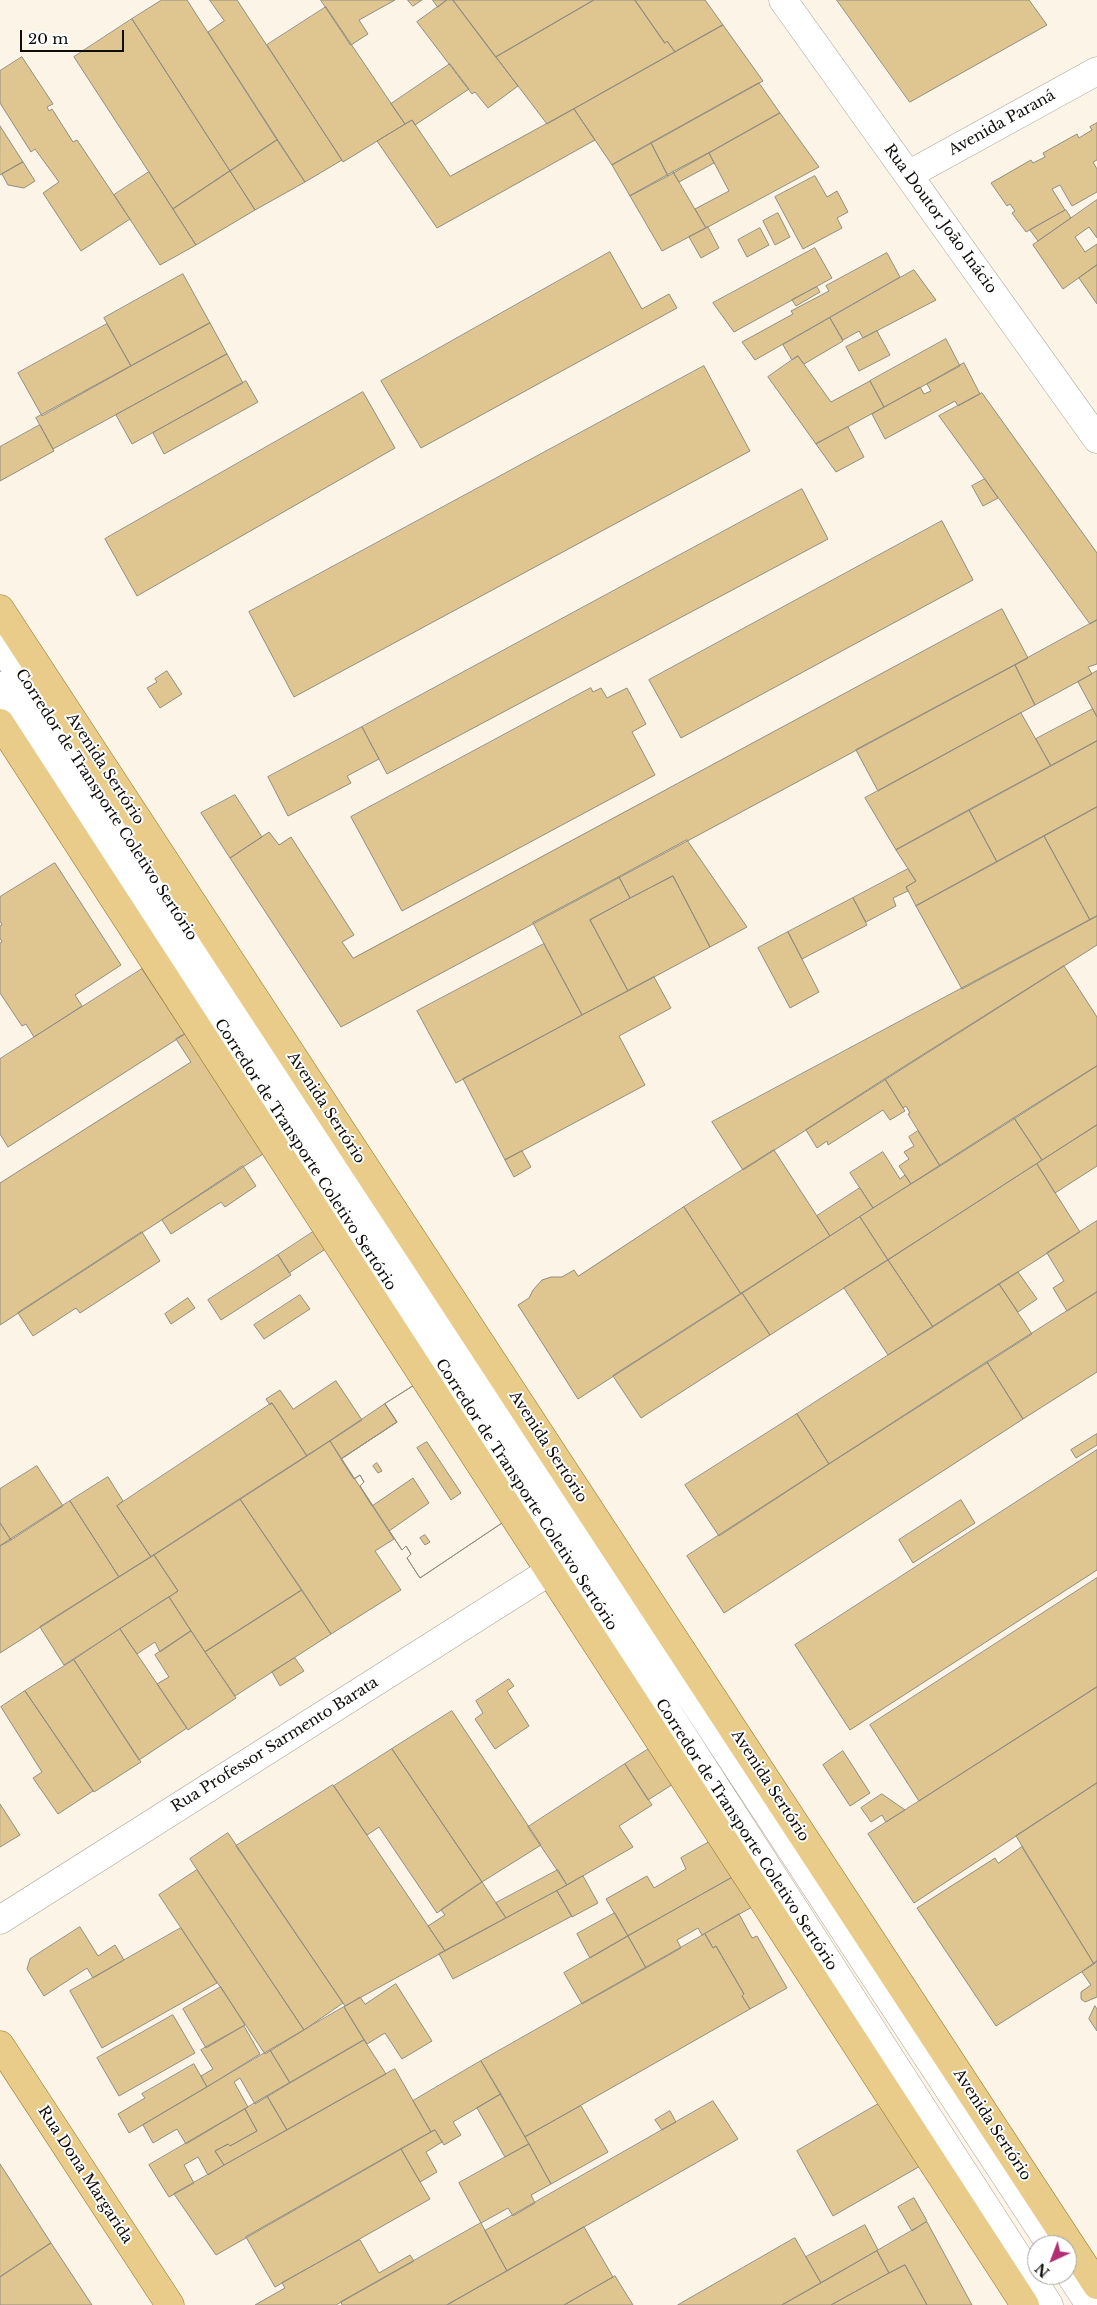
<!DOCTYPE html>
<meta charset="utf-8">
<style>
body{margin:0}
#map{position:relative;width:1097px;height:2305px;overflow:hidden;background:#fcf5e7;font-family:"Libre Baskerville",serif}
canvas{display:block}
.north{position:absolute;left:1027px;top:2235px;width:50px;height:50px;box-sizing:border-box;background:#fff;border:1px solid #9f9f9d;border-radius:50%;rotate:223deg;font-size:14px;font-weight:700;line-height:20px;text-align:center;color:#100e0a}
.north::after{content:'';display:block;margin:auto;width:18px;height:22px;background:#b22d72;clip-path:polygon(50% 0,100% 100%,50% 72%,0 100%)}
.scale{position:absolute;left:20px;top:30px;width:104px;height:22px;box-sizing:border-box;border:2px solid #100e0a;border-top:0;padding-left:6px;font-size:15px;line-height:18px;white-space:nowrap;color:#100e0a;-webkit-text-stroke:4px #fff;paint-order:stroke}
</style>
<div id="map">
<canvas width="1097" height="2305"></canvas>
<div class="north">N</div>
<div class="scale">20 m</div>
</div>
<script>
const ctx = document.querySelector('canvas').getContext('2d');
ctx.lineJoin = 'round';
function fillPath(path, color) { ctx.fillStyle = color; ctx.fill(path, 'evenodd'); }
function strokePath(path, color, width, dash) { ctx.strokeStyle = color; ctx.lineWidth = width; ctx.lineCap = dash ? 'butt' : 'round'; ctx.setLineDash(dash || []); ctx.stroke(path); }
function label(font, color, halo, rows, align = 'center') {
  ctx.font = font + ' "Libre Baskerville",serif'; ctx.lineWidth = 4; ctx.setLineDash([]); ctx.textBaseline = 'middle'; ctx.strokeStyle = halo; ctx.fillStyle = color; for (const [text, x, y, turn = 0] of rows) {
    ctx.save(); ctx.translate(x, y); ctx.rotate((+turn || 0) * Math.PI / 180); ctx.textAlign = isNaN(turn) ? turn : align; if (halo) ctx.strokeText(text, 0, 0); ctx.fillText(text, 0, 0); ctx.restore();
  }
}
const building = new Path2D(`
 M162,0H187L277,140L230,171L132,19Z
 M210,0H237L342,160L305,182L208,32L224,21Z
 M321,0H395L359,20L368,34L351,45Z
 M408,0H422L413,6Z
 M433,0H447L438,7Z
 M447,0H453L518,86L488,108L475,92L472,94L417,22Z
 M453,0H594L496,57Z
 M594,0H635L665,43L667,41L675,52L547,124L496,57Z
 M635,0H705L723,25L675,52L667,41L665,43Z
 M837,0H1029L1047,25L910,102Z
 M326,7L405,124L343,162L267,45Z
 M132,19L230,171L173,209L74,57Z
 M723,25L763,81L612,165L574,109Z
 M22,57L53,104L47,107L49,111L52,109L73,142L77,140L130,219L81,251L43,193L59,182L35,149L31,152L0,103V71Z
 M450,64L469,89L415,125L412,120L405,124L391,104Z
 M759,83L780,113L668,176L651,143Z
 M574,109L595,140L437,228L377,141L412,120L450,176Z
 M780,113L819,167L706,228L695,209L729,191L709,153Z
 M1097,123V160L1093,162L1097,169V192L1072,206L1060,185L1052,189L1065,210L1026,232L1012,213L1015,211L1010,204L1007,206L991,183L1031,160L1033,163L1045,157L1043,153L1077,134L1079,138L1092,130L1090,127Z
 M0,126L23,162L0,175Z
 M277,140L305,182L255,210L230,171Z
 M651,143L668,176L630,196L612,165Z
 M709,153L714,163L679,182L673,172Z
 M23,162L35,181L24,188L8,185L2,174Z
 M230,171L255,210L196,245L173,209Z
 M149,172L196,245L160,265L114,195Z
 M673,172L706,228L662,251L630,196Z
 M815,176L827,197L837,191L848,212L837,218L842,228L803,249L775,197Z
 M1097,200V238L1089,227L1075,237L1085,252L1097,244V265L1063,289L1033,245Z
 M1066,210L1071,218L1038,241L1030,230Z
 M778,213L790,237L775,245L763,221Z
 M708,227L719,248L701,258L689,237Z
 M760,228L769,245L747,257L738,240Z
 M815,248L832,278L734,332L713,303Z
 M610,252L642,309L669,294L677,308L421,448L381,381Z
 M887,253L900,277L755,360L742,342L793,314L791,311L829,291L826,286Z
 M1097,265V304L1079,278Z
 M914,270L936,300L863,338L859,331L843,340L830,318Z
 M183,274L210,323L131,366L104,318Z
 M817,287L820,292L796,306L792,300Z
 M830,318L843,341L804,364L798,356L792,360L783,345Z
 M210,323L227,354L53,449L36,418Z
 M107,324L131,366L42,416L18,373Z
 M877,331L890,355L859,371L846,347Z
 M946,339L960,366L884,407L870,381Z
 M227,354L243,383L132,444L116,415Z
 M798,356L831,402L870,381L884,407L816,444L768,377Z
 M964,363L980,394L958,406L955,401L885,439L872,414L920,387L924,394L931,391L927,384Z
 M704,366L750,451L294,697L249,612Z
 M246,381L258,402L164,454L153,433Z
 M363,392L395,448L137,596L105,539Z
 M982,393L1097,553V620L1090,624L939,416Z
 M40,425L54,451L0,481V447Z
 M848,427L864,457L836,472L816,444Z
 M985,479L998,498L983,506L972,486Z
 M802,489L828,539L387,774L362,727Z
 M942,521L973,580L681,738L649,680Z
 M1002,609L1028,658L341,1027L230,858L269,832L279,845L291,837L354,935L342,942L353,958Z
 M1097,620V664L1088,667L1092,674L1035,705L1015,665Z
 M1015,665L1035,705L878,791L856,750Z
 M167,671L182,694L160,708L147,688L157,682L155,679Z
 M1097,671V717L1078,682Z
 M591,688L593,692L601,688L607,698L627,688L646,724L632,732L655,775L402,911L351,817Z
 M1093,709L1097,717V741L1051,766L1036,739Z
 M1021,713L1051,766L896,850L865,798Z
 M362,727L379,759L347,776L351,783L288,816L268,777Z
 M1097,741V807L997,862L969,810Z
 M235,795L262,837L230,858L201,813Z
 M1097,807V916L1090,920L1044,836Z
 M969,810L997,862L916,906L906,887L916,881L896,850Z
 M1044,836L1090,920L962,989L916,906Z
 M687,840L747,927L710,947L673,876L630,898L619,877Z
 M55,863L121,965L75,995L82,1006L34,1037L26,1024L22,1026L0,993V943L2,942L0,938V926L2,925L0,921V897Z
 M908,869L916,881L906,887L908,891L893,898L896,906L866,922L853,898Z
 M673,876L710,947L628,991L590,920Z
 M619,877L630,898L590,920L628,991L582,1015L533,923Z
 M853,898L867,925L802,959L788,932Z
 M1097,916V945L743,1170L712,1122Z
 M788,932L819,992L790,1008L758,948Z
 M544,944L582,1015L456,1083L417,1011Z
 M1064,966L1097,1017V1066L940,1166L908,1114L910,1113L906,1106L903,1108L885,1079Z
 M142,969L185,1034L8,1147L0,1134V1059Z
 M654,977L671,1008L619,1036L645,1085L505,1160L463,1079Z
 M185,1034L263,1154L0,1325V1183L191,1062L176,1039Z
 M1097,1066V1125L1042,1160L1014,1118Z
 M885,1079L905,1111L890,1120L883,1110L828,1145L827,1141L817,1148L806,1130Z
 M1014,1118L1042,1160L888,1260L860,1217Z
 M1097,1125V1166L1055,1193L1037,1164Z
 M918,1131L940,1166L911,1184L899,1166L909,1159L904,1152L914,1146L909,1137Z
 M774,1150L830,1236L741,1294L684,1207Z
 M522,1151L531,1167L514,1177L505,1160Z
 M883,1152L900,1179L905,1175L911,1184L873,1208L850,1173Z
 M1037,1164L1080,1232L933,1327L888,1260Z
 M243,1166L256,1186L225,1207L221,1202L171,1234L162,1220Z
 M860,1188L873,1208L830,1236L817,1216Z
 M684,1207L741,1294L578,1399L518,1305L529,1298L533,1290L542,1280L551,1277H562L574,1270L578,1276Z
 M860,1217L888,1260L770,1335L742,1293Z
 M1097,1221V1292L1067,1311L1053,1288L1064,1281L1047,1253Z
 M316,1230L327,1248L289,1273L278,1255Z
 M142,1232L160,1261L80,1313L76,1308L33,1336L18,1313Z
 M278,1255L291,1275L221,1320L208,1300Z
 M888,1260L933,1327L888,1355L844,1288Z
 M1018,1272L1037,1299L1018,1312L999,1284Z
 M999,1284L1032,1334L829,1464L797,1414Z
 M1097,1292V1372L1023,1419L987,1362Z
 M742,1293L770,1335L641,1418L613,1376Z
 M300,1295L310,1309L264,1339L254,1325Z
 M188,1298L195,1308L171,1324L165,1314Z
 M987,1362L1023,1419L724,1613L687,1556Z
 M336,1381L362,1420L307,1456L272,1403L270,1405L266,1399L280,1390L293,1409Z
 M418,1383L508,1519L420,1578L407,1558L411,1554L406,1546L402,1550L389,1531L429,1503L413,1478L372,1506L360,1486L364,1482L360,1475L354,1479L341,1459L397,1422L385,1404ZM427,1442L461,1493L451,1500L417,1448ZM377,1463L382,1471L378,1473L373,1466ZM425,1535L430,1542L425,1545L420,1538Z
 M418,1383L508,1519L420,1578L407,1558L411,1554L406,1546L402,1550L360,1486L364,1482L360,1475L354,1479L341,1459L397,1422L385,1404Z
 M272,1403L307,1456L151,1557L117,1506Z
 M385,1404L397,1422L341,1459L330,1441Z
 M797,1414L829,1464L719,1536L685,1485Z
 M1097,1434V1445L1076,1458L1071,1450Z
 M330,1441L394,1539L375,1551L401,1590L331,1634L240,1499Z
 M1097,1450V1570L850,1730L795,1645Z
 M37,1466L63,1506L11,1540L0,1523V1489Z
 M108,1477L123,1501L117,1506L151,1557L119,1577L70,1501Z
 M240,1499L302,1590L205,1652L169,1597L178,1591L154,1555Z
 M961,1500L975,1523L913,1563L899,1540Z
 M70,1501L119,1577L0,1653V1546Z
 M0,1523L11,1540L0,1546Z
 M154,1555L178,1591L64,1665L40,1627Z
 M1097,1578V1687L919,1801L870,1725Z
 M302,1590L331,1634L235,1696L205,1652Z
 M169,1597L191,1631L160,1652L155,1642L137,1654L120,1629Z
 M120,1629L187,1728L139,1760L74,1660Z
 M191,1631L236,1698L188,1730L157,1684L169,1677L155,1655Z
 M295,1658L304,1671L280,1686L272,1672Z
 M74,1660L141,1762L94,1792L25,1691Z
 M509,1679L514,1686L507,1691L529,1726L495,1749L475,1719L483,1713L476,1701Z
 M1097,1687V1783L914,1903L868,1834Z
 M25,1691L93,1791L58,1814L33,1778L42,1772L1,1707Z
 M452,1711L541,1845L482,1882L392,1749Z
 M658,1743L681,1779L648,1800L625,1764Z
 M392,1749L482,1882L437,1913L379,1827L367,1835L334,1786Z
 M843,1751L870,1793L850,1806L823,1765Z
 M625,1764L652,1805L619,1826L633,1847L567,1885L528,1827Z
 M1097,1783V1961L1094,1964L1016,1836Z
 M333,1785L445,1951L345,2006L236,1846Z
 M882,1794L905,1810L886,1822L882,1815L871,1822L861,1808Z
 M0,1804L20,1835L0,1847Z
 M228,1833L343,2003L304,2030L190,1859Z
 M718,1837L741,1872L628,1936L606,1899L647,1876L654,1888L686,1869L681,1858Z
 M1022,1847L1094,1964L996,2026L917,1908L995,1858L998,1863Z
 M197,1870L304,2030L265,2054L159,1895Z
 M558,1870L567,1885L506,1918L496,1903Z
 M739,1874L761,1902L702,1935L698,1928L677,1940L681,1948L646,1968L628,1936Z
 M583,1876L598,1903L572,1917L557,1891Z
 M482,1882L506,1918L445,1951L428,1926L445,1915L441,1910Z
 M557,1891L572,1916L453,1979L439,1954Z
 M615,1913L628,1936L590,1958L577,1934Z
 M739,1914L752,1938L757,1936L787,1988L750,2009L742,1996L744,1994L716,1946L713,1948L705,1934Z
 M80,1927L98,1956L115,1945L124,1960L93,1978L87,1968L44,1996L27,1969L30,1959Z
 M181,1928L217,1983L102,2048L70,1991Z
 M705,1934L713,1948L716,1946L744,1994L742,1996L750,2009L525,2137L481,2061Z
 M628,1936L646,1968L582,2004L564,1973Z
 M1097,1961V1997L1085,2002L1081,1999V1992L1091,1985L1082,1972Z
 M396,1984L432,2041L402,2059L385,2033L367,2044L344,2007L360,1997L365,2004Z
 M221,1987L245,2025L206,2048L183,2009Z
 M1095,2006L1097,2009V2031L1089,2019Z
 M344,2007L364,2040L290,2083L270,2050Z
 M173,2015L195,2053L119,2096L97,2058Z
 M244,2026L260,2054L207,2087L201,2076L213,2069L201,2050Z
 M364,2040L386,2074L287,2130L267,2096Z
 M270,2050L290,2083L255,2104L240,2078L234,2082L248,2107L186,2144L177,2129L153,2143L143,2125Z
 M481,2061L501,2094L453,2122L461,2135L444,2145L435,2130L431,2132L413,2101Z
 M194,2064L207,2087L129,2133L118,2114L145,2098L142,2094Z
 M395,2069L431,2132L216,2255L174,2194Z
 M501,2094L529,2144L505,2157L477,2108Z
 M267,2096L287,2130L224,2165L215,2151L228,2144L230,2146L257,2131L245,2109Z
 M887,2099L929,2161L833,2216L797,2151Z
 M713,2101L738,2139L507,2271L485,2231Z
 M581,2106L608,2152L551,2184L525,2137Z
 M245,2109L257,2131L230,2146L228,2144L215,2151L224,2165L208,2175L198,2157L184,2165L194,2183L169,2197L149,2165Z
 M670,2111L676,2122L662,2130L655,2120Z
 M435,2130L442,2142L426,2152L437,2172L420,2182L401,2149Z
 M529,2144L551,2184L531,2195L535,2203L513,2216L508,2208L481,2223L459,2183Z
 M401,2149L430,2199L275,2287L246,2237Z
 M0,2164L51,2243L0,2277Z
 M914,2198L927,2221L912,2231L898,2207Z
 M927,2222L972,2305H927L905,2265L889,2273L877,2251Z
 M481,2223L507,2271L447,2305H342L341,2302Z
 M865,2225L878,2250L821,2283L806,2257Z
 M584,2227L613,2277L564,2305H447Z
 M795,2238L821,2283L782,2305H678Z
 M360,2240L379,2273L410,2255L414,2261L336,2305H255L285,2288L282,2283Z
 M51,2243L92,2305H0V2277Z
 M877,2251L889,2273L831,2305H782Z
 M905,2265L927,2305H831L889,2273Z
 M615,2276L633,2305H564L613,2277Z`);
fillPath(building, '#dfc690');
strokePath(building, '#928d80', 1);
const minor = new Path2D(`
 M783,0L1097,439
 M908,175L1097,71
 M0,644L1051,2245
 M0,686L569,1559L1049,2305
 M0,1920L569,1559
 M1067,2270L1090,2305`);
const major = new Path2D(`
 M0,609L1097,2285
 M0,723L1025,2305
 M0,2045L170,2305`);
strokePath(minor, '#aba598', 29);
strokePath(major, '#937329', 29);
strokePath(minor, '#fff', 28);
strokePath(major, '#e9cc89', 28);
label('15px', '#100e0a', '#fff', [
 ["Avenida Paraná",1002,123,-29],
 ["Rua Doutor João Inácio",940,219,54],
 ["Avenida Sertório",105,769,57],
 ["Corredor de Transporte Coletivo Sertório",106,805,57],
 ["Avenida Sertório",326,1108,57],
 ["Corredor de Transporte Coletivo Sertório",305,1155,57],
 ["Avenida Sertório",548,1447,57],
 ["Corredor de Transporte Coletivo Sertório",526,1495,57],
 ["Rua Professor Sarmento Barata",275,1745,-32],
 ["Avenida Sertório",770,1786,57],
 ["Corredor de Transporte Coletivo Sertório",746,1835,57],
 ["Avenida Sertório",992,2125,57],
 ["Rua Dona Margarida",85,2175,57]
]);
</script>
